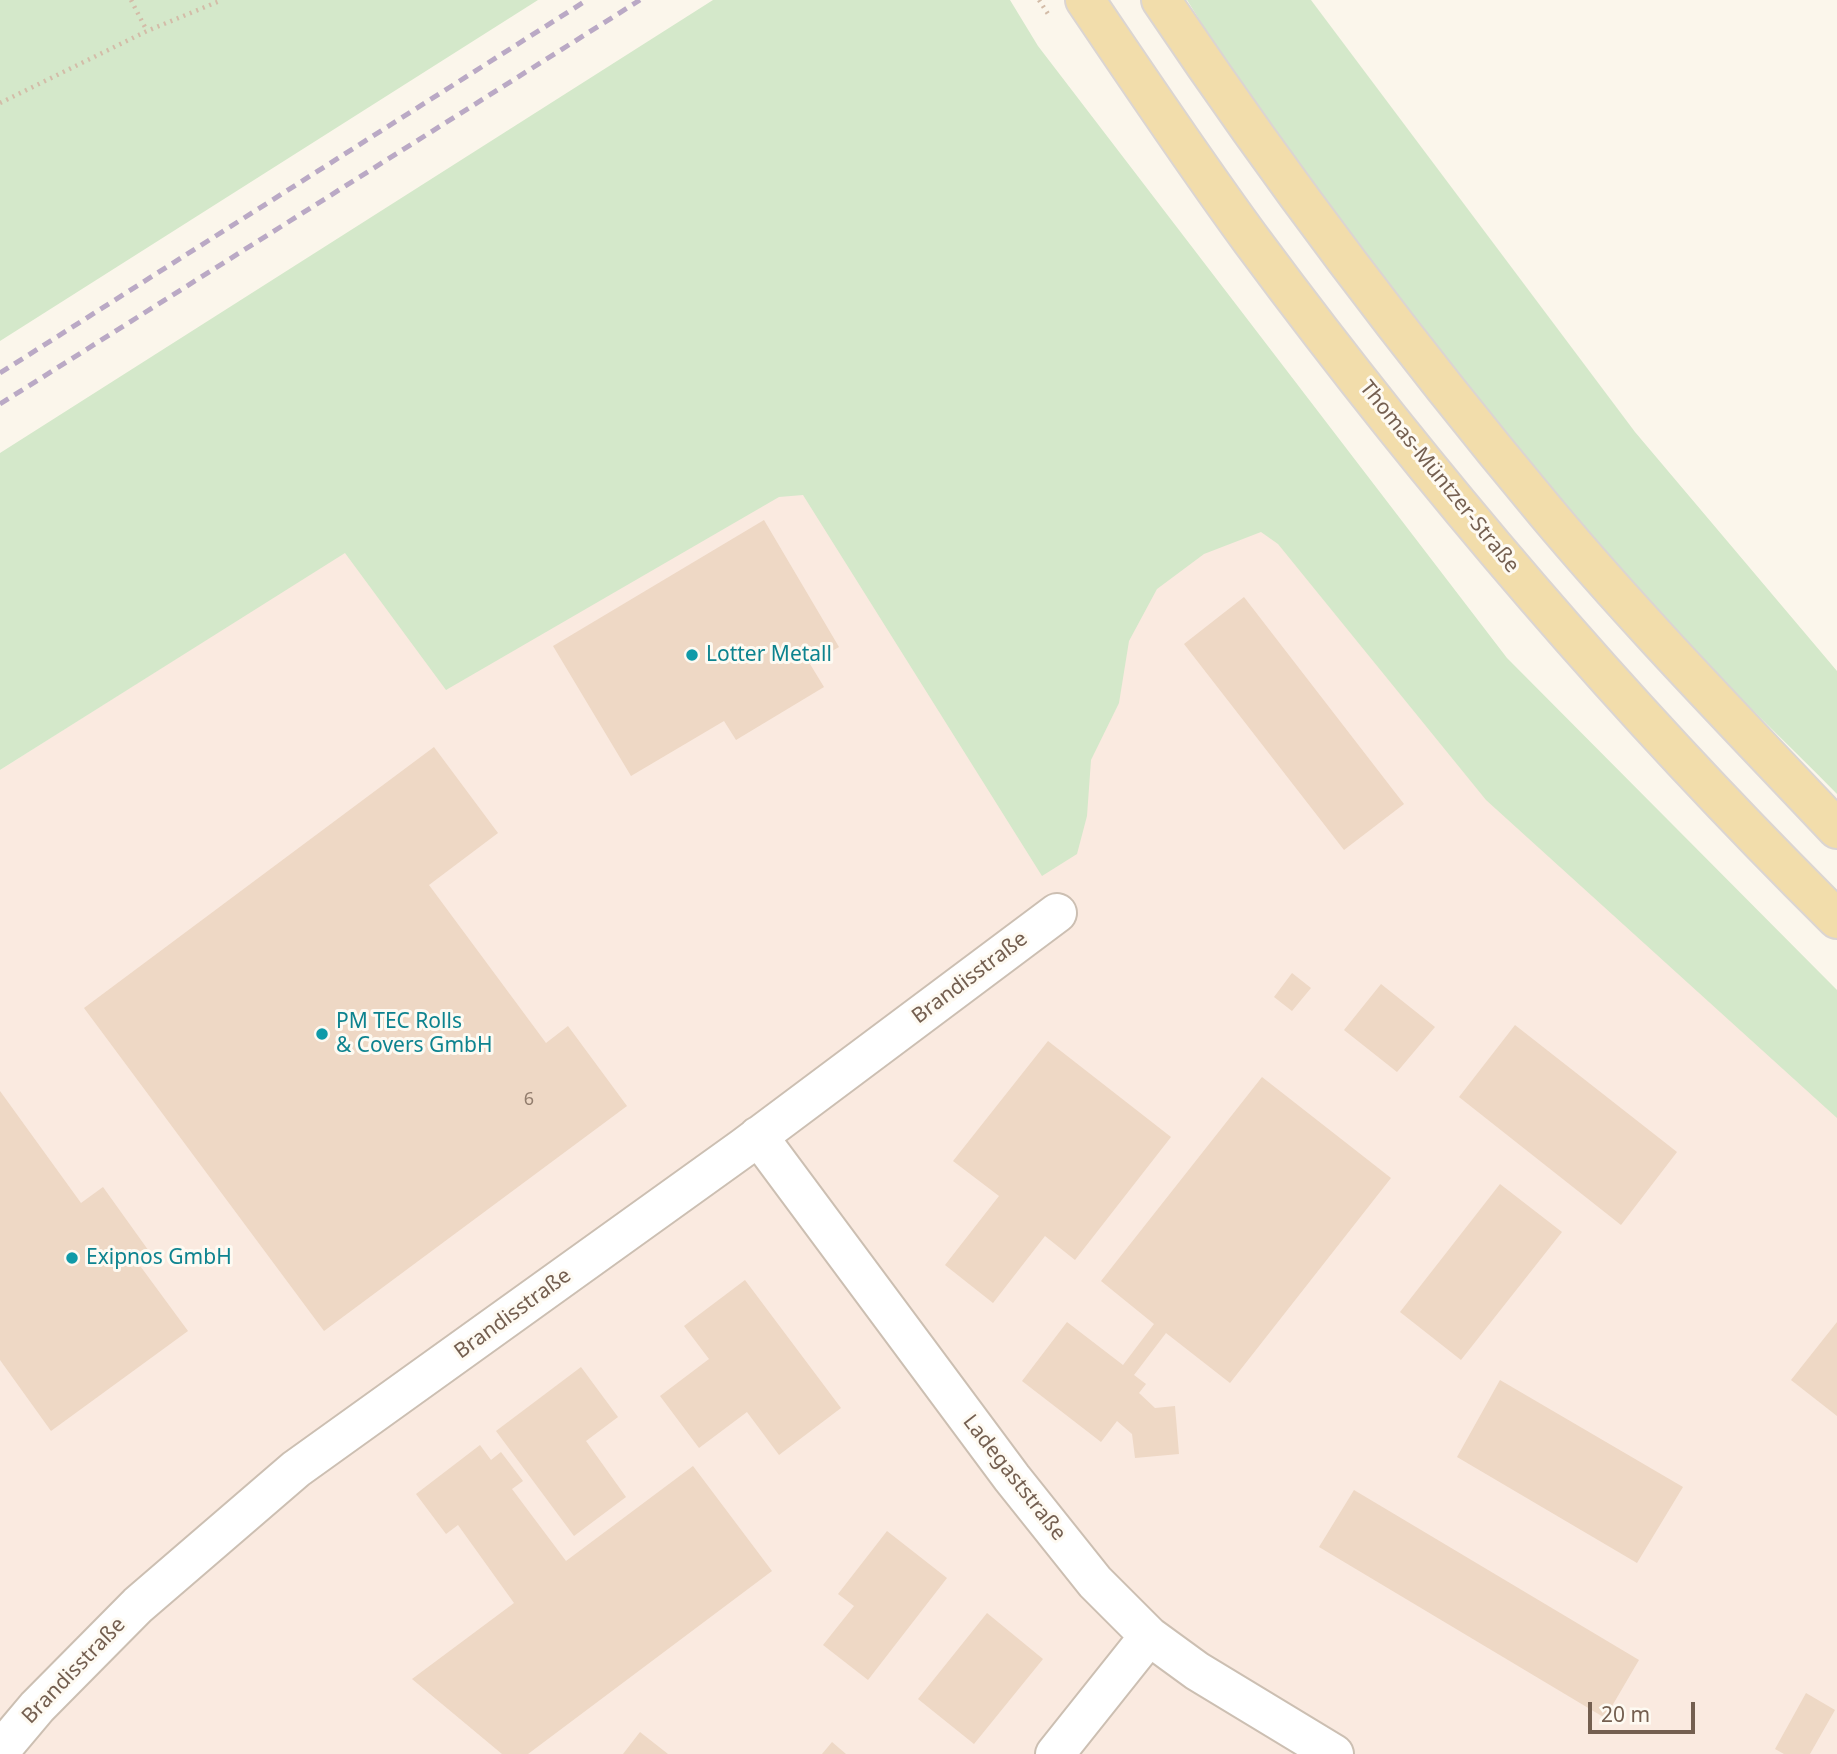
<!DOCTYPE html>
<meta charset="utf-8">
<style>
body{margin:0}
#map{position:relative;width:1837px;height:1754px;overflow:hidden;background:#fbf6eb;font-family:"Noto Sans",sans-serif}
canvas{display:block}
.scale{position:absolute;left:1588px;top:1702px;width:107px;height:32px;box-sizing:border-box;border:4px solid #745f50;border-top:0;padding-left:9px;font-size:21px;line-height:24px;white-space:nowrap;color:#745f50;-webkit-text-stroke:5px #fefaf2;paint-order:stroke}
</style>
<div id="map">
<canvas width="1837" height="1754"></canvas>
<div class="scale">20 m</div>
</div>
<script>
const ctx = document.querySelector('canvas').getContext('2d');
ctx.lineJoin = 'round';
function fillPath(path, color) { ctx.fillStyle = color; ctx.fill(path, 'evenodd'); }
function strokePath(path, color, width, dash) { ctx.strokeStyle = color; ctx.lineWidth = width; ctx.lineCap = dash ? 'butt' : 'round'; ctx.setLineDash(dash || []); ctx.stroke(path); }
function label(font, color, halo, rows, align = 'center') {
  ctx.font = font + ' "Noto Sans",sans-serif'; ctx.lineWidth = 6; ctx.setLineDash([]); ctx.textBaseline = 'middle'; ctx.strokeStyle = halo; ctx.fillStyle = color; for (const [text, x, y, turn = 0] of rows) {
    ctx.save(); ctx.translate(x, y); ctx.rotate((+turn || 0) * Math.PI / 180); ctx.textAlign = isNaN(turn) ? turn : align; if (halo) ctx.strokeText(text, 0, 0); ctx.fillText(text, 0, 0); ctx.restore();
  }
}
fillPath(new Path2D(`
 M966,137L1837,1093V1754H0V770L333,559Z`), '#faeae0');
fillPath(new Path2D(`
 M0,0H538L0,341Z
 M713,0H1010L1038,46L1507,658L1837,990V1118L1486,800L1278,544L1261,532L1204,554L1157,589L1129,641L1119,703L1091,760L1087,816L1077,854L1042,876L803,495L779,497L446,690L345,553L0,770V453Z
 M1187,0H1311L1635,432L1837,671V794C1784,740 1728,688 1677,632C1497,436 1326,227 1187,0Z`), '#d4e8ca');
fillPath(new Path2D(`
 M764,520L839,647L810,664L824,687L736,740L724,721L631,776L553,646Z
 M1244,597L1404,804L1344,850L1184,644Z
 M434,747L498,833L429,885L546,1043L568,1026L627,1106L324,1331L84,1008Z
 M1292,973L1311,988L1292,1011L1274,997Z
 M1381,984L1435,1027L1397,1072L1344,1030Z
 M1515,1025L1677,1152L1621,1225L1459,1097Z
 M1048,1041L1171,1137L1075,1260L1045,1236L993,1303L945,1265L999,1196L953,1161Z
 M1262,1077L1391,1178L1230,1383L1166,1333L1134,1375L1146,1384L1139,1393L1155,1408L1175,1406L1179,1454L1135,1458L1132,1434L1117,1421L1101,1442L1022,1381L1067,1322L1123,1365L1154,1324L1101,1281Z
 M0,1091L81,1203L103,1187L151,1254L138,1263L188,1331L51,1431L0,1360Z
 M1500,1184L1562,1232L1461,1360L1400,1312Z
 M745,1280L841,1408L779,1455L747,1412L699,1448L660,1396L709,1359L684,1326Z
 M1837,1322V1416L1791,1380Z
 M581,1367L618,1417L586,1441L626,1497L574,1536L496,1431Z
 M1500,1380L1683,1487L1637,1563L1457,1457Z
 M480,1445L491,1460L501,1452L523,1481L512,1489L566,1561L693,1466L772,1571L528,1754H502L412,1679L514,1603L458,1525L446,1534L416,1494Z
 M1354,1490L1639,1660L1605,1718L1319,1547Z
 M887,1531L947,1578L868,1680L823,1645L854,1606L838,1594Z
 M987,1613L1043,1659L974,1744L918,1699Z
 M1806,1693L1835,1710L1810,1754H1784L1775,1749Z
 M640,1732L668,1754H623Z
 M832,1742L846,1754H822Z`), '#eed8c5');
const street = new Path2D(`
 M758,1136L1012,1478L1095,1582L1149,1636L1197,1671L1334,1754
 M0,1751L37,1707L138,1605L296,1469L743,1148L1057,913
 M1055,1754L1149,1636`);
const primary = new Path2D(`
 M1085,0C1140,81 1194,162 1252,241C1429,480 1625,709 1837,919
 M1161,0C1280,177 1409,348 1546,512C1638,622 1739,725 1837,829`);
strokePath(street, '#ccbfb2', 42);
strokePath(primary, '#dbd5d2', 42);
strokePath(new Path2D(`
 M131,0L147,31
 M1039,0L1050,17
 M0,103L147,31L222,0`), '#d3bca8', 4.5, [2, 5]);
strokePath(street, '#fff', 38);
strokePath(primary, '#f2ddab', 38);
strokePath(new Path2D(`
 M0,373L587,0
 M0,404L640,0`), '#baa9c5', 5, [10, 7]);
for (const [x, y, r, color] of [
 [692,655,7,"#0f9aa8"],
 [322,1034,7,"#0f9aa8"],
 [72,1258,7,"#0f9aa8"]
]) { const dot = new Path2D(); dot.arc(x, y, r, 0, 2 * Math.PI); ctx.fillStyle = color; ctx.fill(dot); strokePath(dot, '#fefaf2', 2.5); }
label('18px', '#927d6d', null, [
 ["6",529,1100]
]);
label('21px', '#745f50', '#fefaf2', [
 ["Thomas-Müntzer-Straße",1439,477,51],
 ["Brandisstraße",970,978,-37],
 ["Brandisstraße",513,1314,-36],
 ["Ladegaststraße",1014,1478,52],
 ["Brandisstraße",74,1671,-46]
]);
label('21px', '#0d838f', '#fefaf2', [
 ["Lotter Metall",706,655],
 ["PM TEC Rolls",336,1022],
 ["& Covers GmbH",336,1046],
 ["Exipnos GmbH",86,1258]
], 'left');
</script>
